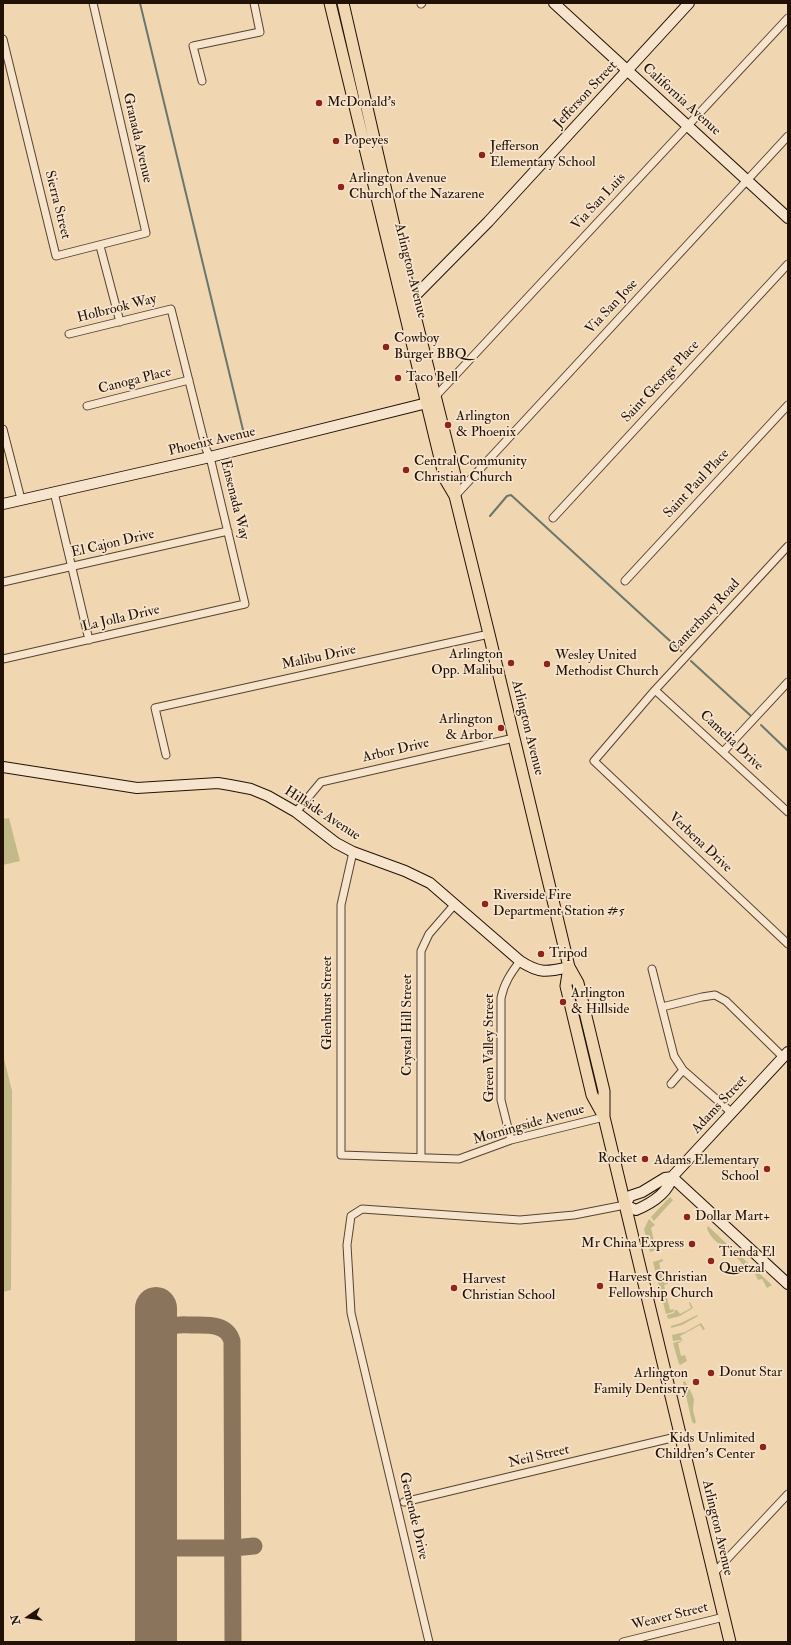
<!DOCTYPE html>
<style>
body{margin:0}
#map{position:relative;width:791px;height:1645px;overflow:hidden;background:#f1d6b2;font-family:"IM FELL Double Pica",serif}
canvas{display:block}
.frame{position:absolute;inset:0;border:4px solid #221205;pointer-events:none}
.north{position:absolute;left:8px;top:1597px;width:40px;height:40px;-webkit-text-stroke:3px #f6e4cd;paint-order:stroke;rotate:257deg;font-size:11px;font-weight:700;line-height:16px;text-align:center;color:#221205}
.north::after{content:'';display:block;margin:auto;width:14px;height:18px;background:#221205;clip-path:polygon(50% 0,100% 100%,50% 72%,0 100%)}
</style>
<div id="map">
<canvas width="791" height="1645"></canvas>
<div class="frame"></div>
<div class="north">N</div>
</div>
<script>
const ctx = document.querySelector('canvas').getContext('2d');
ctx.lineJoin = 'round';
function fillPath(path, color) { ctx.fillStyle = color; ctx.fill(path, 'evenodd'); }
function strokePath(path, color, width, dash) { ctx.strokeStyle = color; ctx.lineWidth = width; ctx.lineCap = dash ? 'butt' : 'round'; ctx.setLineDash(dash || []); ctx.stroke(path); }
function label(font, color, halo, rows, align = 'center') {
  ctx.font = font + ' "IM FELL Double Pica",serif'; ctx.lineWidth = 3.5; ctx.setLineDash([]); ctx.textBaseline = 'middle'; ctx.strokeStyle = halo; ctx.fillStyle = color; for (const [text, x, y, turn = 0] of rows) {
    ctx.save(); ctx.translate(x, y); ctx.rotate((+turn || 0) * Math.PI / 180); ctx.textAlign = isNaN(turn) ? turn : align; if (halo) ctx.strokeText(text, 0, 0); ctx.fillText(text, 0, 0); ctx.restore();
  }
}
fillPath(new Path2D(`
 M9,818L20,861L3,865V819Z
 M3,1055L12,1091L11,1290L3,1292Z
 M670,1197L673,1200L654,1221L651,1217Z
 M649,1219L655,1225L651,1228L656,1250L650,1252L644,1229Z
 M708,1226L728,1245L726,1247C718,1245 709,1236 707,1228Z
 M735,1251L772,1285L767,1288L762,1279L758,1280L753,1270L746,1263L744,1266L733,1253Z
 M663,1259V1261L659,1263L664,1283L668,1282V1284L664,1285L670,1310L674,1309L673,1312L666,1314L653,1262Z
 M690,1302L693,1308L680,1316L668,1319L667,1315L674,1313L675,1310H677L680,1314L691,1308L689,1303Z
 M697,1315L698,1316L682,1325L671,1328V1326L681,1323Z
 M701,1323L705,1329L703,1330L700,1325L680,1336L683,1341L680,1340L673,1341L672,1335L685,1332Z
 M680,1341L682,1342L678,1343L681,1356L685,1355L687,1361L680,1365L679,1364L673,1343Z
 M685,1381L692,1394L694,1399L693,1410L696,1422L694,1424L692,1422L683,1382Z`), '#c2bb87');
strokePath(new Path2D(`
 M140,3L244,434
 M490,516L507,496L511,495L681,651
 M691,661L751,716
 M761,725L788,751`), '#6b766c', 2);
strokePath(new Path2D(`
 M156,1340C161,1336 167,1329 173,1326C179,1324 186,1325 192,1325C207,1325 227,1323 232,1341L233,1642
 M156,1548H233L254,1546`), '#8a745c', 17);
strokePath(new Path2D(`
 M156,1642V1308`), '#8a745c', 42);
const street = new Path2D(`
 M421,4L422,3
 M3,39L56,256L146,233L93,3
 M202,81L193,46L260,32L254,3
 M100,246L120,322
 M434,398L788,18
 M87,406L189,380
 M3,429L21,499
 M54,492L89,640
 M455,496L788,136
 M553,518L788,264
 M788,546L655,690L594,761L788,944
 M625,581L788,405
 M3,582L228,531
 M3,659L245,604L210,457L206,449L171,309L69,334
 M655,690L788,812
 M723,752L788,682
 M166,755L155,708L489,634
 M296,812L321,782L514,738
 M353,852L341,905V1155L459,1159L511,1140L604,1117
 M652,969L674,1056L683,1070L732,1113
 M662,1007L702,997L715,995L726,1001L783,1057
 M671,1084L683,1070
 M511,1140L501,1100V998C504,983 511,973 520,961
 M421,1157V951L429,934L455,904
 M404,1502L680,1436
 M713,1574L788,1494
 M429,1642L351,1313L347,1245L351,1216L362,1209L520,1220L574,1215L625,1205
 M623,1642L724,1617`);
const secondary = new Path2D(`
 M554,3L788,218
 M407,304L488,222L689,3
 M3,504L210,457L427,403
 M3,767L137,788L218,783L230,785L251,789L268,796L296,812L336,843L353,852L405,871L430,883L520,961C540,974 547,972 569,967
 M672,1177L665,1178L642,1192L630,1196L625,1205L636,1210C650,1204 668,1193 672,1177L788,1052
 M672,1177L788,1284`);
const primary = new Path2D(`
 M330,3L445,479L455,496L489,634L569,967L578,983L604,1091V1117L730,1642
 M343,3L411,300L455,475V495
 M569,967L566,986L592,1095L603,1115`);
strokePath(street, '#564330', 9);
strokePath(secondary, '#221205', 12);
strokePath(primary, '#221205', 13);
strokePath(street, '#f6e4cd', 7);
strokePath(secondary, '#f6e4cd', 10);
strokePath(primary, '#f1d6b2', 11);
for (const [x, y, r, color] of [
 [319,103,4,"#8f2418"],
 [336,141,4,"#8f2418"],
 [482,155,4,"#8f2418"],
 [341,187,4,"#8f2418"],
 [386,347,4,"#8f2418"],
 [398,378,4,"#8f2418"],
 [448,425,4,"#8f2418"],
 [406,470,4,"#8f2418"],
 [511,663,4,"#8f2418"],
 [547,664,4,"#8f2418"],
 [501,728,4,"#8f2418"],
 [485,904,4,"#8f2418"],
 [541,954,4,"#8f2418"],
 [563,1002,4,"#8f2418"],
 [645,1159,4,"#8f2418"],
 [767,1169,4,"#8f2418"],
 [687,1217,4,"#8f2418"],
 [692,1244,4,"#8f2418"],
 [711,1261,4,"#8f2418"],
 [600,1286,4,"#8f2418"],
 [454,1288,4,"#8f2418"],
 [711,1373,4,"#8f2418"],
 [696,1382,4,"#8f2418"],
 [763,1447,4,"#8f2418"]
]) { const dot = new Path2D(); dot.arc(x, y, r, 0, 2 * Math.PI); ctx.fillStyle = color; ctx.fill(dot); strokePath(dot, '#f6e4cd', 1.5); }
label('14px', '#221205', '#f6e4cd', [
 ["Jefferson Street",586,95,-47],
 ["California Avenue",681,100,42],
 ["Granada Avenue",137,138,77],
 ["Via San Luis",599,202,-47],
 ["Sierra Street",57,205,76],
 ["Arlington Avenue",410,271,76],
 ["Via San Jose",612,307,-47],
 ["Holbrook Way",117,309,-14],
 ["Canoga Place",135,381,-14],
 ["Saint George Place",661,382,-47],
 ["Phoenix Avenue",212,442,-13],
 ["Saint Paul Place",697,484,-47],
 ["Ensenada Way",234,500,76],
 ["El Cajon Drive",113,544,-13],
 ["Canterbury Road",705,617,-47],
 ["La Jolla Drive",121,619,-13],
 ["Malibu Drive",319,658,-12],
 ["Arlington Avenue",527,728,76],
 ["Camelia Drive",731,741,43],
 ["Arbor Drive",396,751,-13],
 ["Hillside Avenue",322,814,33],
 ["Verbena Drive",700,843,43],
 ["Glenhurst Street",328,1003,-90],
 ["Crystal Hill Street",408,1025,-90],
 ["Green Valley Street",490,1048,-90],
 ["Adams Street",720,1105,-47],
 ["Morningside Avenue",529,1125,-16],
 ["Neil Street",539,1457,-13],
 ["Gemende Drive",413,1516,77],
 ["Arlington Avenue",717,1528,77],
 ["Weaver Street",670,1617,-14]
]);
label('14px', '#221205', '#f6e4cd', [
 ["McDonald's",327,103],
 ["Popeyes",344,141],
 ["Jefferson",490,147],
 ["Elementary School",490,163],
 ["Arlington Avenue",349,179],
 ["Church of the Nazarene",349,195],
 ["Cowboy",394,339],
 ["Burger BBQ",394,355],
 ["Taco Bell",406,378],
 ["Arlington",456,417],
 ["& Phoenix",456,433],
 ["Central Community",414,462],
 ["Christian Church",414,478],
 ["Arlington",503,655,"right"],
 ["Opp. Malibu",503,671,"right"],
 ["Wesley United",555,656],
 ["Methodist Church",555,672],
 ["Arlington",493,720,"right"],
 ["& Arbor",493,736,"right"],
 ["Riverside Fire",493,896],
 ["Department Station #5",493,912],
 ["Tripod",549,954],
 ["Arlington",571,994],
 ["& Hillside",571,1010],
 ["Rocket",637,1159,"right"],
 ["Adams Elementary",759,1161,"right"],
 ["School",759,1177,"right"],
 ["Dollar Mart+",695,1217],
 ["Mr China Express",684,1244,"right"],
 ["Tienda El",719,1253],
 ["Quetzal",719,1269],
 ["Harvest Christian",608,1278],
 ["Fellowship Church",608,1294],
 ["Harvest",462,1280],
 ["Christian School",462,1296],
 ["Donut Star",719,1373],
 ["Arlington",688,1374,"right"],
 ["Family Dentistry",688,1390,"right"],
 ["Kids Unlimited",755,1439,"right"],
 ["Children's Center",755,1455,"right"]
], 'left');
</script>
